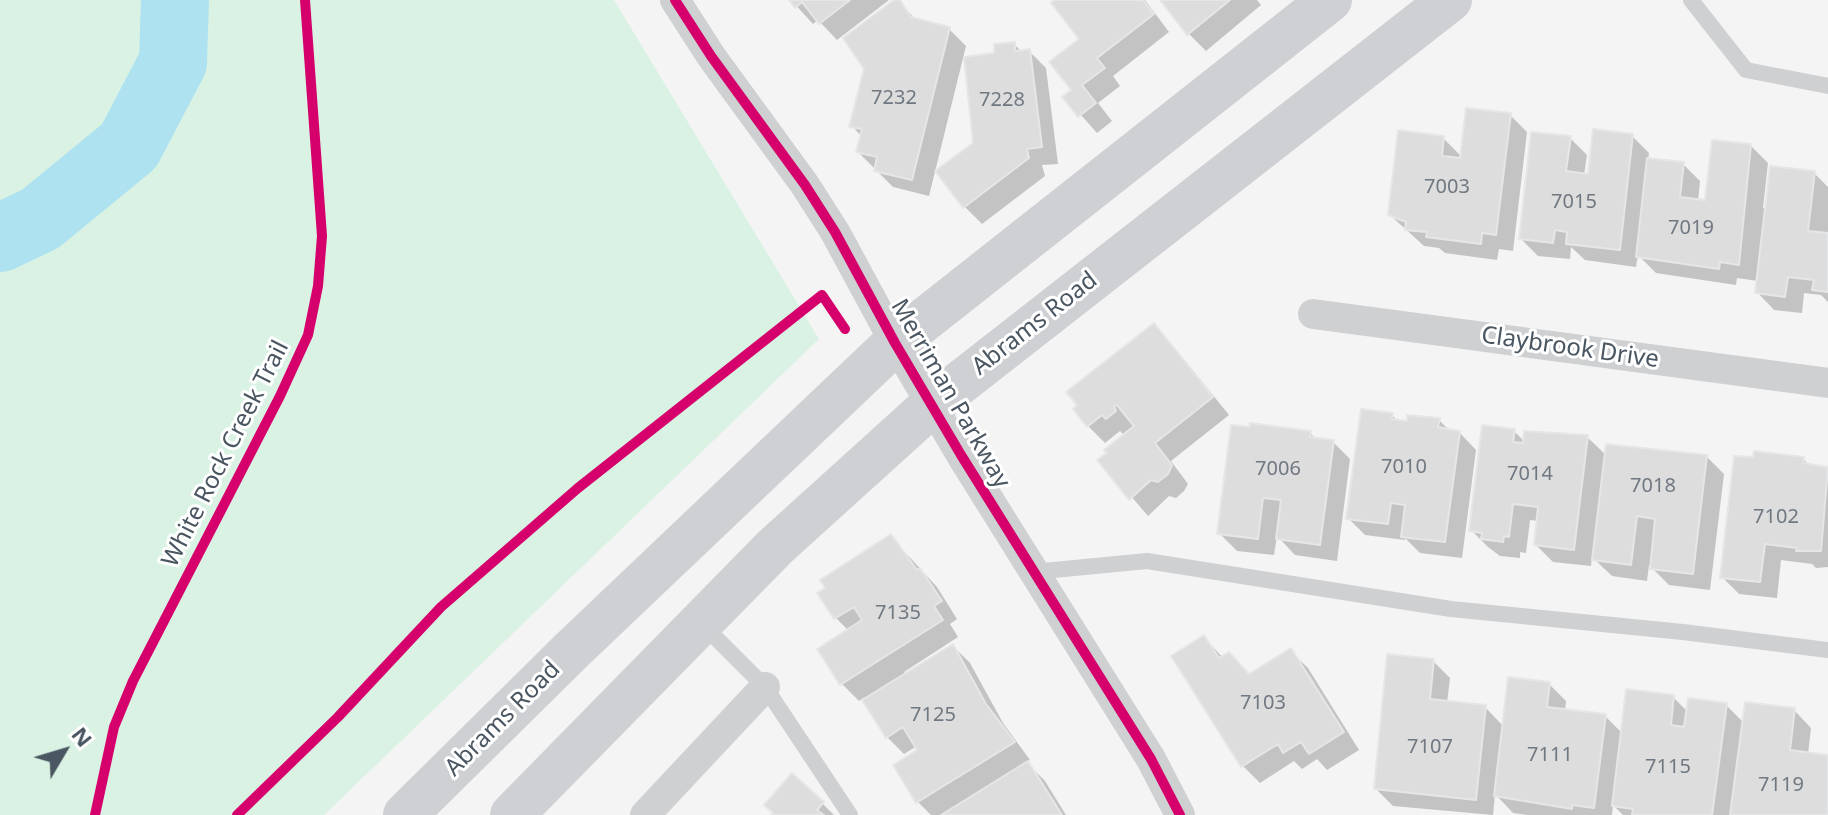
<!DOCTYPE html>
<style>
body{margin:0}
#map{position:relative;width:1828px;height:815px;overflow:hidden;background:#f4f4f4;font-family:"Noto Sans",sans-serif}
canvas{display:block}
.north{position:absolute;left:24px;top:711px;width:80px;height:80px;-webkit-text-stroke:6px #fff;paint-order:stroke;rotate:52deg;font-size:22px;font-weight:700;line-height:32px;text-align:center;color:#4a5661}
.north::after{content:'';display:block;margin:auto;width:28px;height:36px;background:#4a5661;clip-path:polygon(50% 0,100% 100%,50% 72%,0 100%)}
</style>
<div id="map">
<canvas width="1828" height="815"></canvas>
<div class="north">N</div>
</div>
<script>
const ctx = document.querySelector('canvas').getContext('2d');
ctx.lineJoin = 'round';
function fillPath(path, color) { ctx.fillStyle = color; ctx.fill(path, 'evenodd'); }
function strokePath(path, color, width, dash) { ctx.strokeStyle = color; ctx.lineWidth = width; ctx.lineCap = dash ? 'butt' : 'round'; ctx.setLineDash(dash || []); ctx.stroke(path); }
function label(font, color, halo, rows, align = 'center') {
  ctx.font = font + ' "Noto Sans",sans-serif'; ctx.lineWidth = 6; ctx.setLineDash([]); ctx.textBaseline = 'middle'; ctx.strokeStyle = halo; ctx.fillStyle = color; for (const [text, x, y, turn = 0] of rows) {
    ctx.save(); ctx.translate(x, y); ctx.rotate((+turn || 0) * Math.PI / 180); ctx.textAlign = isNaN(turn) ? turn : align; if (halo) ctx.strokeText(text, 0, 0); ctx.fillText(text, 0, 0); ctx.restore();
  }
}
fillPath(new Path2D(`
 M0,0H614L819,339L324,815H0Z`), '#d9f2e3');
fillPath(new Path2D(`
 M791,0H889L837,40L818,20L813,24Z
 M898,0L917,21L949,29L966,46L929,196L893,187L858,152L862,137L852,126Z
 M1057,0H1145L1169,32L1113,76L1120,86L1098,103L1112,121L1097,133L1065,97L1074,90L1082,39Z
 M1163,0H1257L1261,5L1206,51L1189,34Z
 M1014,44L1022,52L1029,51L1046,68L1058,164L1042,165L1045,176L982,224L965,207L938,171L975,144L996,55Z
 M1510,115L1527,132L1513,251L1499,249L1497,260L1445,253L1439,248L1424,246L1390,215L1443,138L1462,157Z
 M1632,136L1649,153L1648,160L1683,164L1700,181L1698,201L1707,202L1751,146L1768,163L1763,208L1767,209L1814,173L1828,187V302L1821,295L1804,293L1802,313L1774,310L1757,292L1758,281L1737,278L1736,285L1656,273L1638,255L1636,267L1585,260L1571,247L1570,259L1538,256L1521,239L1570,138L1587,155L1584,175L1590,176Z
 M1153,325L1170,342L1229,415L1171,461L1188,484L1184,491L1176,498L1169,496L1148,516L1100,460L1125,436L1120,431L1105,443L1088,426Z
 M1392,415L1399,422L1439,420L1450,431L1459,432L1476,450L1462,558L1420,553L1405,538V540L1365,535L1348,518Z
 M1514,431L1525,442L1587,437L1607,456L1707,457L1724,474L1710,590L1669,585L1649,565L1647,581L1612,576L1592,557L1591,566L1553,562L1536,545L1539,521L1530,520L1526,553L1520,552V558L1500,556L1488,547L1471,530Z
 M1310,433L1317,440L1333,442L1350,459L1337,561L1295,555L1277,536L1274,555L1237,551L1220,534Z
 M1803,459L1810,466L1828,469V567L1816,568L1812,564L1781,560L1777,598L1739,594L1722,577Z
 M891,537L937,587L957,619L950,624L958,637L904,672L906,675L953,646L970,663L1003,723L1030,760L1026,762L1045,781L1066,815H931L918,802L920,750L917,746L904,754L887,737L863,698L859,701L842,684L849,631L836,618Z
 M1204,637L1223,658L1250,676L1290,651L1308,668L1359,750L1327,770L1317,759L1302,769L1294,761L1260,783L1243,766L1174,656Z
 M1433,661L1450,678L1447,703L1485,707L1504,727L1549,684L1566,701L1565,711L1605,716L1623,734L1673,697L1688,712L1726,705L1744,723L1794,710L1811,728L1808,754L1828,757V815H1623L1613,805L1612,815H1527L1513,813L1495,794L1493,815L1393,806L1376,789Z
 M822,803L834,815H774Z`), '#0003');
strokePath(new Path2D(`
 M0,238L40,219L129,146L173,62L175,0`), '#aee2f0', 68);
const building = new Path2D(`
 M789,0H850L819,24L802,2L795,8Z
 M894,0H900L911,17L950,27L912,180L874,171L877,157L856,152L862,129L849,127L864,69L843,38Z
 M1054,0H1143L1154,14L1097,58L1105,68L1082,85L1096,103L1078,117L1062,97L1071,90L1049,62L1079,39L1051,3Z
 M1160,0H1230L1187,35Z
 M1015,42V51L1030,49L1042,147L1027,149L1029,158L963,208L935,171L973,143L964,57L994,53V44Z
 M1466,108L1511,113L1496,235L1482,233L1481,244L1426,237L1427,232L1405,230L1406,222L1388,215L1398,130L1444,136L1442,156L1460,158Z
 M1593,129L1633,134L1620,250L1566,244L1567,232L1555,230L1553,243L1519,239L1531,132L1571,136L1566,171L1588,174Z
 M1712,140L1751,144L1739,265L1720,262L1719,269L1636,257L1647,158L1684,162L1680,197L1705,200Z
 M1770,166L1815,171L1808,231L1828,233V292L1812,290L1814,280L1788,277L1785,297L1755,293Z
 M1154,323L1213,397L1155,443L1172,465L1168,474L1158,482L1151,480L1129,500L1097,460L1107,453L1104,450L1134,426L1117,405L1114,407L1116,411L1106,419L1102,415L1087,427L1073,409L1077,405L1066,392Z
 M1361,409L1393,413L1392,419L1407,421V415L1440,418L1438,427L1460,431L1445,542L1401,537L1405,505L1391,503L1388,524L1346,519Z
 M1250,423L1311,431L1310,437L1334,440L1320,545L1276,539L1281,500L1263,498L1258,539L1217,534L1231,425L1250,427Z
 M1482,425L1515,429L1513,442L1523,443L1524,431L1588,435L1574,550L1534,545L1538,507L1513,504L1509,537L1504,536L1503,542L1481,539L1482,533L1469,531Z
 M1606,444L1707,455L1693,574L1650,569L1655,519L1637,516L1631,565L1592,560Z
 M1754,451L1804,457L1803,463L1828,467L1821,551H1796L1797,548L1765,544L1760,582L1720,578L1734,456L1753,457Z
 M891,534L917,570L920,568L942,601L934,606L943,620L840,685L817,649L862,620L854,607L834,619L817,593L825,588L820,580Z
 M1204,635L1219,658L1229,652L1249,674L1291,648L1344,732L1309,754L1301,742L1283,753L1278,744L1241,767L1171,656Z
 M953,644L986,704L1015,742L916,803L893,765L917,750L903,727L886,738L862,700Z
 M1387,654L1434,659L1430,699L1486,705L1476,800L1374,789Z
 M1508,677L1550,682L1547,707L1606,714L1594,808L1572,805V809L1494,796Z
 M1626,689L1674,695L1671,725L1684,727L1688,698L1727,703L1712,815H1632L1633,809L1612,806Z
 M1745,702L1795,708L1790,750L1828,755V815H1730Z
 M1028,761L1062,815H941Z
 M792,773L824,802L817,810L824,815H771L773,813L764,805Z`);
fillPath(building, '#ddddde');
strokePath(building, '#e5e6e7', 2);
strokePath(new Path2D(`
 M1691,0L1746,70L1828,86
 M1033,572L1147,561L1451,609L1683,632L1828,650
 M702,624L765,687L850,815`), '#ced0d2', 16);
strokePath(new Path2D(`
 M675,0L711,56L805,185L835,232L895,343L961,455L1151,759L1180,815
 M1313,314L1828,383
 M645,815L765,687`), '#ced0d2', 30);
strokePath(new Path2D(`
 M405,815L572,650L895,343L1330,0
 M512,815L775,547L933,404L1450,0`), '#ced0d4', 44);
strokePath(new Path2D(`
 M675,0L711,56L805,185L835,232L895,343L961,455L1151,759L1180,815
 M95,815L114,727L133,681L280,396L308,335L318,286L322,236L305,0
 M237,815L338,717L441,607L578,488L822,295L845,329`), '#d6006c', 10);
label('20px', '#707881', null, [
 ["7232",894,98],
 ["7228",1002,100],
 ["7003",1447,187],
 ["7015",1574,202],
 ["7019",1691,228],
 ["7010",1404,467],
 ["7006",1278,469],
 ["7014",1530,474],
 ["7018",1653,486],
 ["7102",1776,517],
 ["7135",898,613],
 ["7103",1263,703],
 ["7125",933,715],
 ["7107",1430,747],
 ["7111",1550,755],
 ["7115",1668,767],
 ["7119",1781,785]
]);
label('24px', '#4a5661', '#fff', [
 ["Abrams Road",1035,324,-38],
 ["Claybrook Drive",1570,348,8],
 ["Merriman Parkway",950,394,60],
 ["White Rock Creek Trail",226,454,-63],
 ["Abrams Road",503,719,-45]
]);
</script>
